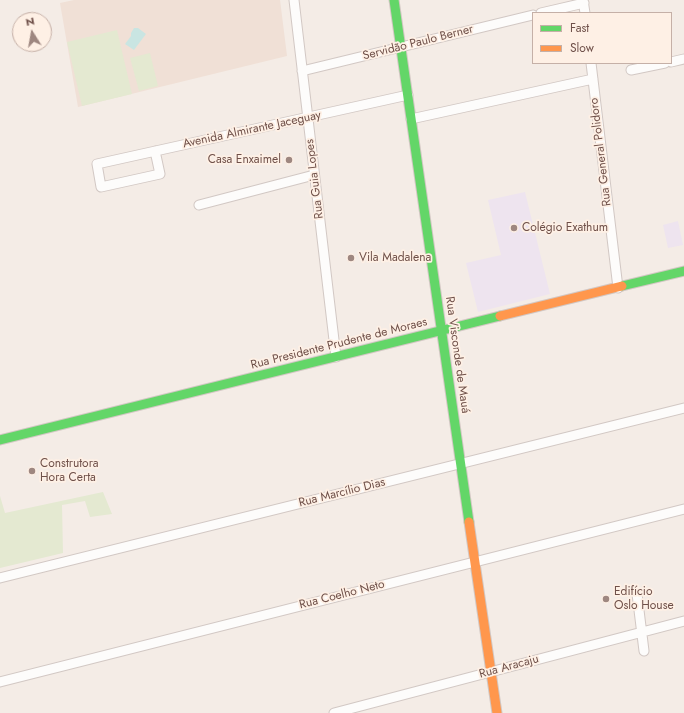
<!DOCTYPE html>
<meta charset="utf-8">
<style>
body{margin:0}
#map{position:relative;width:684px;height:713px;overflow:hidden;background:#f4ece6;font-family:Jost,sans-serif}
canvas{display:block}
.legend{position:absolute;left:532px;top:12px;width:140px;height:52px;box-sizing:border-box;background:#fef0e5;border:1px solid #c5b0a7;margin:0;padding:5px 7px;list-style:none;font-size:12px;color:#6f5049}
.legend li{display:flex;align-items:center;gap:8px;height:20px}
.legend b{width:20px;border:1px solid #c5b0a7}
.north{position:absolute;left:12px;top:12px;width:40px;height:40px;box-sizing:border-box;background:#fef0e5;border:1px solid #c5b0a7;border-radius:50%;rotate:349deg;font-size:11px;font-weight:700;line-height:16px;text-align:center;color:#6f5049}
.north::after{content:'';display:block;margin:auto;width:14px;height:18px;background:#9e8780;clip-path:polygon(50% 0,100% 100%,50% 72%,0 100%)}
</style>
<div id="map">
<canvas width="684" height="713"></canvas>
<ul class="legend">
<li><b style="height:5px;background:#63d668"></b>Fast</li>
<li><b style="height:5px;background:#ff974d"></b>Slow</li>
</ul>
<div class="north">N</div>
</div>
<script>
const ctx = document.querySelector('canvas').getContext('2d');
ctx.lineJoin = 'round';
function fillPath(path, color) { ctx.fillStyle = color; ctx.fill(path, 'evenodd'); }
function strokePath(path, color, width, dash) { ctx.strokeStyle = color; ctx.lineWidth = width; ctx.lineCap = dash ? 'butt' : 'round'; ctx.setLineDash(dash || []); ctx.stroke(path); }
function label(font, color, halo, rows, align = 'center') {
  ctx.font = font + ' Jost,sans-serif'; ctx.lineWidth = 3.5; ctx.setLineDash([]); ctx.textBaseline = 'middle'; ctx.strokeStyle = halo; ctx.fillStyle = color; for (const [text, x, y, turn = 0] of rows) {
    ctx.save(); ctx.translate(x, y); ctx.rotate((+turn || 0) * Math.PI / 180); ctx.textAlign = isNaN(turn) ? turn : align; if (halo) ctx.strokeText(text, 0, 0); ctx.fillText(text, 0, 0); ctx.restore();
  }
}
fillPath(new Path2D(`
 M74,0H280L287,56L78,107L60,3Z`), '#f0e0d6');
fillPath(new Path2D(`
 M525,192L550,294L478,312L466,263L501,255L488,200Z
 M678,221L683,245L668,248L663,225Z`), '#eee4ef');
fillPath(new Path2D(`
 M117,30L132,94L82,106L67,42Z
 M150,53L158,86L139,91L130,58Z
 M103,492L112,514L90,517L85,501L62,505L63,553L0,568V496L5,513Z`), '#e4e9d1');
fillPath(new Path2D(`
 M134,28H138L146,34L134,50L125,44L131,36V33Z`), '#c9e5e2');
const street = new Path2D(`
 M294,0L336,357
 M583,0L585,13
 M541,13L584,3
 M671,62L684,59
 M591,63L618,288
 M631,70L665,63
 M302,71L533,15
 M411,119L593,79
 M155,151L160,174L101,187L97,164L408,95
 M199,205L314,175
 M0,578L684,408
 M637,594L644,651
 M0,682L684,509
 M334,713L684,621`);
const fast = new Path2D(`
 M394,0L469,522
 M622,286L684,271
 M0,440L500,316`);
const slow = new Path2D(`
 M500,316L622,286
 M469,522L497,713`);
strokePath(street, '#d2c8c4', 11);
strokePath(fast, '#d2c7c3', 11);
strokePath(slow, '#d2c7c3', 11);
strokePath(street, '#fdfcfb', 9);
strokePath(fast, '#63d668', 9);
strokePath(slow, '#ff974d', 9);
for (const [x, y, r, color] of [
 [289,160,4,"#9e8780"],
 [514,228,4,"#9e8780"],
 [351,258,4,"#9e8780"],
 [32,471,4,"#9e8780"],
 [606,599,4,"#9e8780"]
]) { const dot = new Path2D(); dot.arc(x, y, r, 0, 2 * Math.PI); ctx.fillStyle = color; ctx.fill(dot); strokePath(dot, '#fef0e5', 1.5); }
label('12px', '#6f5049', '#fef0e5', [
 ["Servidão Paulo Berner",418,43,-14],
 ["Avenida Almirante Jaceguay",252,130,-12],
 ["Rua General Polidoro",601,152,-97],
 ["Rua Guia Lopes",315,179,-97],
 ["Rua Presidente Prudente de Moraes",339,344,-14],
 ["Rua Visconde de Mauá",457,355,82],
 ["Rua Marcílio Dias",342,493,-14],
 ["Rua Coelho Neto",342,595,-14],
 ["Rua Aracaju",509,667,-15]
]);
label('12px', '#6f5049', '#fef0e5', [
 ["Casa Enxaimel",281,160,"right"],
 ["Colégio Exathum",522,228],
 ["Vila Madalena",359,258],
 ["Construtora",40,464],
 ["Hora Certa",40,478],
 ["Edifício",614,592],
 ["Oslo House",614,606]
], 'left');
</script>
